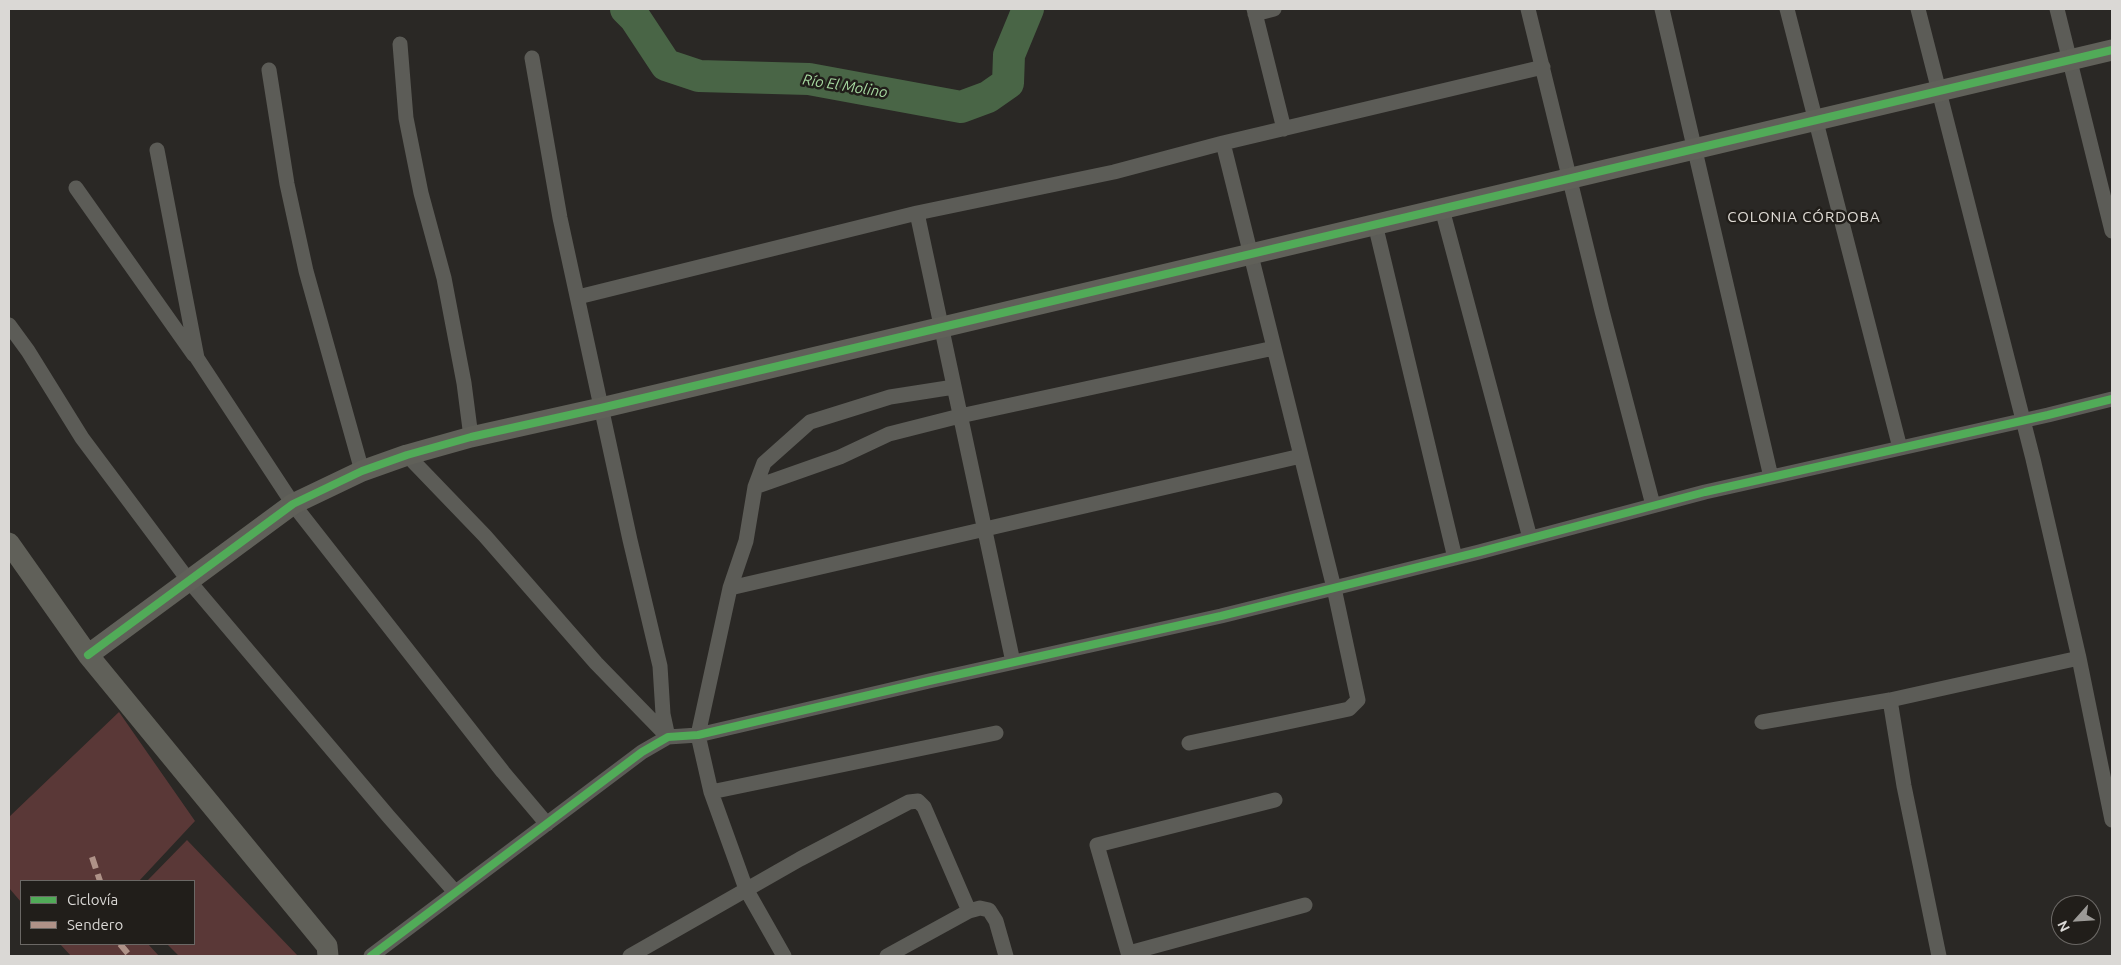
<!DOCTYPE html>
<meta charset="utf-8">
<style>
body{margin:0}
#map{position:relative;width:2121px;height:965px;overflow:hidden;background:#2a2825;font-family:Ubuntu,sans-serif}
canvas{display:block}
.frame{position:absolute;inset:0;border:10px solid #dad8d5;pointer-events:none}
.legend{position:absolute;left:20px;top:880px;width:175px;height:65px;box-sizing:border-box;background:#211e1a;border:1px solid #6b6865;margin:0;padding:6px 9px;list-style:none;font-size:15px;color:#dad8d5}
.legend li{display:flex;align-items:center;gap:10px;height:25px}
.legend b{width:25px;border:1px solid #6b6865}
.north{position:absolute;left:2051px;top:895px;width:50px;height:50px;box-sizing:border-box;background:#211e1a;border:1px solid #6b6865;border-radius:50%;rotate:244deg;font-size:14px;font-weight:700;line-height:20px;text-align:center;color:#dad8d5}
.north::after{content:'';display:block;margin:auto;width:18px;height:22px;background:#9c9a97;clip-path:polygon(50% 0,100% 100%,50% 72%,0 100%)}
</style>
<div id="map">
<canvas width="2121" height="965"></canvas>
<div class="frame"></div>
<ul class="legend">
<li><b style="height:6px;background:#51ab58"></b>Ciclovía</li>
<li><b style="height:6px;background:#af9288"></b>Sendero</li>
</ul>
<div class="north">N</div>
</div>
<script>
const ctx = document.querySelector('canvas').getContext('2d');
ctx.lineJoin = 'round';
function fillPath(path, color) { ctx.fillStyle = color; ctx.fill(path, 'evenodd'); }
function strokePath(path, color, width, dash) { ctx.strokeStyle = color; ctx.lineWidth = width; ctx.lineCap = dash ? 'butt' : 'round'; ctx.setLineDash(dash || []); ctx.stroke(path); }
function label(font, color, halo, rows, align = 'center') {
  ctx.font = font + ' Ubuntu,sans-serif'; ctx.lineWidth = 5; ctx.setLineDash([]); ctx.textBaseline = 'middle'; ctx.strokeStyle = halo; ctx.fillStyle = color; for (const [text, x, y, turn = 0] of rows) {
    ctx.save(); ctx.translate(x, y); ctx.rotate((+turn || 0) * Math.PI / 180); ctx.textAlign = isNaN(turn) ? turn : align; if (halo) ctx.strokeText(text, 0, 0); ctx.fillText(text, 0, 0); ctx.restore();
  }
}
fillPath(new Path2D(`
 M119,712L195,821L139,881H21V902L9,888V817Z
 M187,840L298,956H179L167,944H194V881H147Z
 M60,944H148L159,956H71Z`), '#5a3837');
strokePath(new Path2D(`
 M626,9L635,18L666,65L699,76L809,79L961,107L988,97L1008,83L1009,55L1028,9`), '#496546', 32);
strokePath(new Path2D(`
 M1254,9L1284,129
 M1528,9L1602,311L1653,505
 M1662,9L1771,477
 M1787,9L1900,448
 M1918,9L2033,459L2079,658L2112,820
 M2057,9L2112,231
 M1255,14L1274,9
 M400,44L406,118L421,193L444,278L464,383L471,437
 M532,58L560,218L630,540L660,666L663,714L668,737
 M269,70L287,184L306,271L362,471
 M157,150L197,358L293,504L503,772L547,824
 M76,188L194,355
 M1442,209L1530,538
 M917,213L1013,662
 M1375,224L1455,558
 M578,297L917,213L1114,172L1223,143L1543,67
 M9,325L28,351L82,438L189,581L389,817L455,892
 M407,455L485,536L596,663L668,737
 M755,487L840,457L889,434L960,416L1274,348
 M730,588L1301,456
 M1890,700L1904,786L1939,956
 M1762,722L1890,700L2079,658
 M1189,743L1349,709L1358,700L1334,588L1223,143
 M711,792L996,733
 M1129,953L1305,905
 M371,956L642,752L668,737L698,735L929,681L1221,616L1479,552L1705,492L2048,415L2112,399
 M630,956L800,859L909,802L918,801L924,807L969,911
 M784,956L746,889L711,792L698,735L730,588L746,541L755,487L764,463L810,422L890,397L954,387
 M887,956L969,911L980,908L989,910L996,921L1006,956
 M1129,956L1097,845L1275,800`), '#5c5c57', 15);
strokePath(new Path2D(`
 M9,543L88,655L327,946L328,956
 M88,655L293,504L362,471L407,455L471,437L601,408L2112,50`), '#606059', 21);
strokePath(new Path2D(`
 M92,857L100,881
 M120,944L130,956`), '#af9288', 6, [12, 6]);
strokePath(new Path2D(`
 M88,655L293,504L362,471L407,455L471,437L601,408L2112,50
 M371,956L642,752L668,737L698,735L929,681L1221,616L1479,552L1705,492L2048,415L2112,399`), '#51ab58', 8);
label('italic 15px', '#a8dba2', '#211e1a', [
 ["Río El Molino",845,86,9]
]);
ctx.letterSpacing = '1px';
label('15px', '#e1ddd7', '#211e1a', [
 ["COLONIA CÓRDOBA",1804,217]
]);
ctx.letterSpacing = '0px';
</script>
